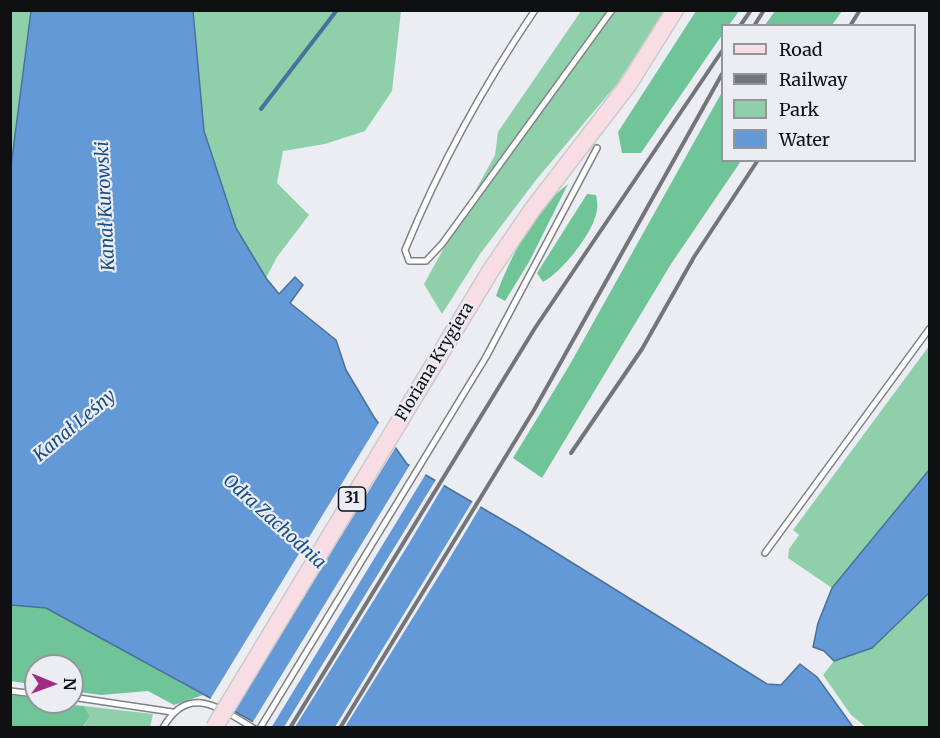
<!DOCTYPE html>
<meta charset="utf-8">
<style>
body{margin:0}
#map{position:relative;width:940px;height:738px;overflow:hidden;background:#ebedf2;font-family:Merriweather,serif}
canvas{display:block}
.frame{position:absolute;inset:0;border:12px solid #0f1012;pointer-events:none}
.legend{position:absolute;left:721px;top:24px;width:195px;height:138px;box-sizing:border-box;background:#ebedf2;border:2px solid #939598;margin:0;padding:8px 10px;list-style:none;font-size:18px;color:#0f1012}
.legend li{display:flex;align-items:center;gap:12px;height:30px}
.legend b{width:30px;border:2px solid #939598}
.north{position:absolute;left:24px;top:654px;width:60px;height:60px;box-sizing:border-box;background:#ebedf2;border:2px solid #939598;border-radius:50%;rotate:91deg;font-size:16px;font-weight:700;line-height:24px;text-align:center;color:#0f1012}
.north::after{content:'';display:block;margin:auto;width:21px;height:27px;background:#a12c85;clip-path:polygon(50% 0,100% 100%,50% 72%,0 100%)}
</style>
<div id="map">
<canvas width="940" height="738"></canvas>
<div class="frame"></div>
<ul class="legend">
<li><b style="height:8px;background:#f9dde4"></b>Road</li>
<li><b style="height:8px;background:#737578"></b>Railway</li>
<li><b style="height:16px;background:#8fd0ab"></b>Park</li>
<li><b style="height:16px;background:#6499d7"></b>Water</li>
</ul>
<div class="north">N</div>
</div>
<script>
const ctx = document.querySelector('canvas').getContext('2d');
ctx.lineJoin = 'round';
function fillPath(path, color) { ctx.fillStyle = color; ctx.fill(path, 'evenodd'); }
function strokePath(path, color, width, dash) { ctx.strokeStyle = color; ctx.lineWidth = width; ctx.lineCap = dash ? 'butt' : 'round'; ctx.setLineDash(dash || []); ctx.stroke(path); }
function label(font, color, halo, rows, align = 'center') {
  ctx.font = font + ' Merriweather,serif'; ctx.lineWidth = 4.5; ctx.setLineDash([]); ctx.textBaseline = 'middle'; ctx.strokeStyle = halo; ctx.fillStyle = color; for (const [text, x, y, turn = 0] of rows) {
    ctx.save(); ctx.translate(x, y); ctx.rotate((+turn || 0) * Math.PI / 180); ctx.textAlign = isNaN(turn) ? turn : align; if (halo) ctx.strokeText(text, 0, 0); ctx.fillText(text, 0, 0); ctx.restore();
  }
}
fillPath(new Path2D(`
 M11,11H31L11,174Z
 M193,11H401L392,91L365,131L325,144L283,151L277,183L309,215L277,257L266,278L236,228L204,131Z
 M581,11H664L617,84L536,180L480,254L442,314L424,284L495,155L498,132Z
 M929,346V470L832,588L788,558L789,549L799,535L793,530Z
 M929,593V727H866L851,715L823,675L834,661L872,648Z
 M84,706L153,714L150,727L83,728L90,716Z`), '#8fd0ab');
fillPath(new Path2D(`
 M696,11H739L729,25L722,26V35L641,153H622L618,132Z
 M775,11V10L842,11L832,25H765Z
 M722,92V160L741,161L671,264L542,478L513,458L569,366Z
 M568,184L529,262L505,301L496,296C509,259 536,207 568,184Z
 M587,194L596,195C597,200 598,205 597,210C594,232 562,272 543,282L537,273Z
 M10,605L46,608L203,695L174,705L148,691L101,695L72,691V666H36V685L11,681Z
 M11,695L36,698V702L84,706L90,716L83,727H11Z`), '#6fc597');
const water = new Path2D(`
 M31,11H193L204,131L236,228L266,278L279,294L295,277L303,285L290,303L336,340L346,370L374,417L407,464L518,529L767,684L781,685L800,664L817,677L853,727H263L46,608L11,605L10,174Z
 M929,470V593L872,648L834,661L824,651L813,647L818,623L832,588Z`);
fillPath(water, '#6499d7');
strokePath(water, '#4a709c', 1.5);
fillPath(new Path2D(`
 M380,421L397,445L232,714L209,701Z
 M411,463L427,472L271,728L251,725Z
 M437,478L445,483L408,545L295,727H284Z
 M474,499L482,504L445,566L345,727H335Z`), '#ebedf2');
strokePath(new Path2D(`
 M261,109L337,10`), '#4a709c', 4);
const lane = new Path2D(`
 M535,10C484,85 439,167 405,250L409,261H426L442,244L612,10
 M765,553L930,328
 M10,691L36,694
 M72,697L172,712
 M163,728C188,683 220,708 253,728
 M260,728L486,357L597,148`);
const primary = new Path2D(`
 M491,270L532,210L628,85L675,10`);
strokePath(lane, '#7e8084', 8);
strokePath(primary, '#cacacb', 19);
strokePath(lane, '#fff', 5);
strokePath(primary, '#f9dde4', 16);
strokePath(new Path2D(`
 M740,26L751,10
 M754,26L764,10
 M850,26L860,10
 M571,453L642,349L694,257L758,160
 M290,728L535,328L722,51
 M340,728L534,410L722,74`), '#737578', 4);
const primaryBridge = new Path2D(`
 M214,728L491,270`);
strokePath(primaryBridge, '#cacacb', 19, []);
strokePath(primaryBridge, '#f9dde4', 16);
for (const [x, y, w] of [
 [352,499,27]
]) { const box = new Path2D(); box.roundRect(x - w / 2, y - 12, w, 24, 4.5); ctx.fillStyle = '#ebedf2'; ctx.fill(box); strokePath(box, '#0f1012', 1.5); }
label('bold 15px', '#0f1012', null, [
 ["31",352,499]
]);
label('16px', '#0f1012', '#ebedf2', [
 ["Floriana Krygiera",435,362,-59]
]);
label('italic 18px', '#184e87', '#ebedf2', [
 ["Kanał Kurowski",106,206,-93],
 ["Kanał Leśny",75,426,-40],
 ["Odra Zachodnia",274,522,42]
]);
</script>
